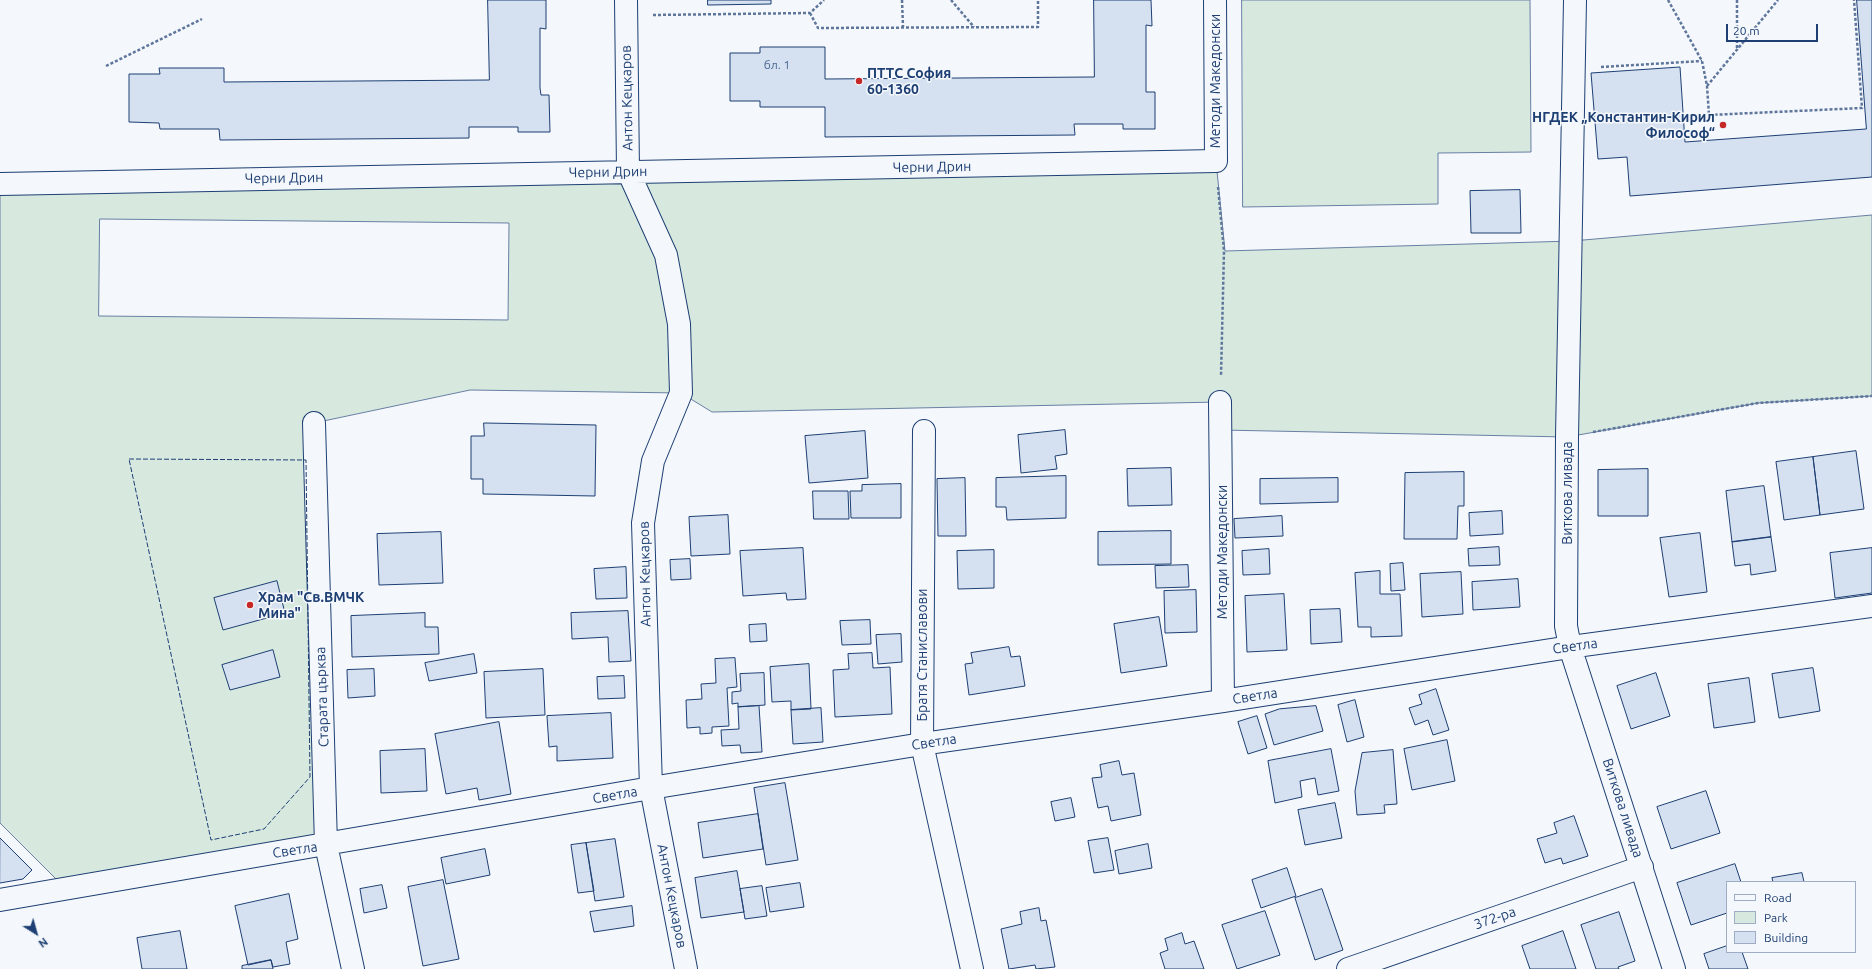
<!DOCTYPE html>
<meta charset="utf-8">
<style>
body{margin:0}
#map{position:relative;width:1872px;height:969px;overflow:hidden;background:#f4f7fb;font-family:Ubuntu,sans-serif}
canvas{display:block}
.legend{position:absolute;left:1726px;top:881px;width:130px;height:72px;box-sizing:border-box;background:#f4f7fb;border:1px solid #9eadc5;margin:0;padding:5px 7px;list-style:none;font-size:12px;color:#1d3f73}
.legend li{display:flex;align-items:center;gap:8px;height:20px}
.legend b{width:20px;border:1px solid #9eadc5}
.north{position:absolute;left:16px;top:913px;width:40px;height:40px;-webkit-text-stroke:3px #f4f7fb;paint-order:stroke;rotate:143deg;font-size:11px;font-weight:700;line-height:16px;text-align:center;color:#1d3f73}
.north::after{content:'';display:block;margin:auto;width:14px;height:18px;background:#1d3f73;clip-path:polygon(50% 0,100% 100%,50% 72%,0 100%)}
.scale{position:absolute;left:1726px;top:24px;width:92px;height:18px;box-sizing:border-box;border:2px solid #1d3f73;border-top:0;padding-left:5px;font-size:12px;line-height:14px;white-space:nowrap;color:#1d3f73;-webkit-text-stroke:3px #f4f7fb;paint-order:stroke}
</style>
<div id="map">
<canvas width="1872" height="969"></canvas>
<ul class="legend">
<li><b style="height:5px;background:#f4f7fb"></b>Road</li>
<li><b style="height:11px;background:#d7e8df"></b>Park</li>
<li><b style="height:11px;background:#d5e0f0"></b>Building</li>
</ul>
<div class="north">N</div>
<div class="scale">20 m</div>
</div>
<script>
const ctx = document.querySelector('canvas').getContext('2d');
ctx.lineJoin = 'round';
function fillPath(path, color) { ctx.fillStyle = color; ctx.fill(path, 'evenodd'); }
function strokePath(path, color, width, dash) { ctx.strokeStyle = color; ctx.lineWidth = width; ctx.lineCap = dash ? 'butt' : 'round'; ctx.setLineDash(dash || []); ctx.stroke(path); }
function label(font, color, halo, rows, align = 'center') {
  ctx.font = font + ' Ubuntu,sans-serif'; ctx.lineWidth = 3; ctx.setLineDash([]); ctx.textBaseline = 'middle'; ctx.strokeStyle = halo; ctx.fillStyle = color; for (const [text, x, y, turn = 0] of rows) {
    ctx.save(); ctx.translate(x, y); ctx.rotate((+turn || 0) * Math.PI / 180); ctx.textAlign = isNaN(turn) ? turn : align; if (halo) ctx.strokeText(text, 0, 0); ctx.fillText(text, 0, 0); ctx.restore();
  }
}
const green = new Path2D(`
 M1242,0H1530L1531,152L1438,153V204L1243,207Z
 M1216,161L1225,251L1572,241L1872,215V396L1758,403L1567,437L1221,430L1220,402L712,412L681,393L470,390L314,423L326,845L65,888L0,823V184ZM100,219L509,223L508,320L99,316Z`);
fillPath(green, '#d7e8df');
strokePath(green, '#687fa3', 1);
const building = new Path2D(`
 M488,0H546V29L540,28V88L541,95H549L550,132H518V127H469V138L220,140L219,129H160L159,123L129,122V74H160L159,68H224V82L489,80Z
 M708,0H771V4L708,5Z
 M1094,0H1151L1152,26L1146,25V92H1155V129H1123V124H1074L1075,135L825,137V107H760V101H730V53H760V47H825V79L1094,77Z
 M1857,0H1872V177L1630,196L1627,157L1598,159L1591,73L1680,67L1685,142L1866,129Z
 M1520,190L1521,233H1471L1470,191Z
 M484,423L596,425L595,496L483,494V479H471V436H484Z
 M1065,430L1067,454L1055,456L1057,469L1021,473L1018,435Z
 M865,431L868,478L809,483L805,436Z
 M1856,451L1864,509L1820,515L1813,457Z
 M1813,457L1820,515L1784,520L1776,462Z
 M1171,468L1172,505L1128,506L1127,469Z
 M1648,469V516H1598V470Z
 M1464,472V506H1458L1457,539H1404L1405,473Z
 M1066,476V518L1007,520L1006,507H996V478Z
 M965,478L966,536H938L937,479Z
 M1338,478V502L1260,504V479Z
 M901,484V518H851L850,491H862V485Z
 M1764,486L1771,537L1732,542L1726,491Z
 M813,491H848L849,519H814Z
 M1502,511L1503,534L1470,536L1469,513Z
 M728,515L730,554L691,556L689,517Z
 M1282,516L1283,536L1235,538L1234,519Z
 M1171,531V564L1098,565V532Z
 M441,532L443,583L379,585L377,534Z
 M1700,533L1707,592L1669,597L1660,538Z
 M1771,537L1776,571L1751,575L1750,564L1735,566L1732,542Z
 M1499,547L1500,565L1469,566L1468,549Z
 M803,548L806,599L787,600L786,593L743,596L740,551Z
 M1872,548V593L1835,598L1830,553Z
 M1269,549L1270,574L1243,575L1242,551Z
 M994,550V588L958,589L957,551Z
 M690,559L691,579L671,580L670,560Z
 M1403,563L1405,590L1391,591L1390,564Z
 M1188,565L1189,587L1156,588L1155,566Z
 M626,567L627,598L596,599L594,569Z
 M1380,571V594H1400L1402,636L1371,637V627H1358L1355,573Z
 M1461,572L1463,614L1422,617L1420,574Z
 M1518,579L1520,607L1473,610L1472,582Z
 M277,581L285,613L223,630L214,598Z
 M1196,590L1197,632L1165,633L1164,591Z
 M1284,594L1287,650L1247,652L1245,596Z
 M1340,609L1342,642L1311,644L1310,610Z
 M628,611L631,661L609,662L608,637L572,639L571,613Z
 M425,613V627H438L439,654L352,657L351,616Z
 M1159,617L1167,666L1121,673L1114,624Z
 M870,620L871,644L842,645L840,621Z
 M766,624L767,641L750,642L749,625Z
 M901,634L902,662L878,664L876,635Z
 M1009,647L1011,657L1020,656L1025,686L969,695L965,664L973,663L971,653Z
 M273,650L280,677L230,690L222,665Z
 M872,653L873,668L890,667L892,714L835,717L833,670L849,669L848,654Z
 M474,654L477,673L429,681L425,663Z
 M735,658L737,687L727,688L729,726L712,727V733L700,734V727L687,728L686,700L702,699L701,684L716,683L715,659Z
 M809,664L811,709L791,710V701L772,702L770,667Z
 M1813,668L1820,711L1779,718L1772,674Z
 M374,669L375,696L348,698L347,670Z
 M543,669L545,715L486,718L484,672Z
 M764,673L765,705L738,707V703L732,704V692L741,691L740,674Z
 M1656,673L1670,716L1631,729L1617,686Z
 M624,676L625,698L598,699L597,677Z
 M1749,678L1755,722L1714,728L1708,684Z
 M1436,689L1449,730L1433,735L1428,720L1415,725L1409,708L1422,704L1419,695Z
 M1355,700L1364,737L1347,742L1338,705Z
 M759,706L762,752L741,753L740,745L722,746L721,730L739,729L738,707Z
 M1316,706L1323,731L1274,745L1265,714L1279,709Z
 M821,708L823,742L793,744L791,710Z
 M611,713L613,758L557,761V746L549,747L547,716Z
 M1257,716L1267,748L1248,754L1238,722Z
 M499,722L511,794L479,800L477,788L446,794L435,734Z
 M1447,740L1455,781L1412,790L1404,749Z
 M425,749L427,791L381,793L380,751Z
 M1331,749L1339,791L1318,795L1315,778L1300,781L1302,797L1275,803L1268,761Z
 M1393,750L1397,804L1384,805L1385,813L1357,815L1355,791L1362,753Z
 M1119,761L1122,775L1134,773L1141,815L1111,821L1108,806L1098,808L1092,778L1102,777L1100,765Z
 M785,783L798,860L766,865L754,788Z
 M1706,791L1720,833L1671,849L1657,807Z
 M1071,798L1075,817L1055,821L1051,802Z
 M1335,803L1342,838L1305,845L1298,810Z
 M758,814L763,849L703,858L698,823Z
 M1574,816L1588,856L1563,864L1561,858L1545,863L1537,839L1557,833L1554,823Z
 M0,838L32,870L23,879L0,883Z
 M1108,838L1114,870L1094,873L1088,841Z
 M615,839L624,897L595,901L586,843Z
 M586,843L594,891L578,893L571,845Z
 M1148,844L1152,868L1119,874L1115,851Z
 M485,849L490,875L446,884L441,858Z
 M1735,864L1741,882H1727V913L1691,925L1677,883Z
 M1287,868L1296,896L1261,908L1252,880Z
 M737,871L744,912L701,918L695,878Z
 M1802,873L1804,882H1773L1772,878Z
 M443,880L459,959L423,966L408,887Z
 M800,883L804,907L770,912L766,888Z
 M382,885L387,908L364,913L360,889Z
 M762,886L767,916L745,919L740,889Z
 M1322,889L1343,950L1315,960L1295,898Z
 M289,894L298,939L286,942L290,964L273,967L271,960L248,965L235,906Z
 M632,906L634,926L594,932L590,912Z
 M1039,908L1041,921L1046,920L1055,967L1036,969L1035,965L1009,969L1001,929L1022,924L1020,912Z
 M1265,911L1280,955L1237,969L1222,925Z
 M1619,912L1635,961L1618,967L1619,969H1596L1581,925Z
 M180,931L187,969H142L137,938Z
 M1563,931L1576,969H1530L1522,946Z
 M1182,933L1185,944L1194,941L1204,969H1165L1160,953L1168,950L1165,939Z
 M1727,946V952H1742L1748,969H1709L1704,954Z
 M271,960L273,969H242V966Z`);
fillPath(building, '#d5e0f0');
strokePath(building, '#1d3f73', 1);
const street = new Path2D(`
 M626,0L628,171L666,255L679,324L681,393L653,461L643,523L651,788L686,969
 M1575,0L1567,437L1566,626L1570,647L1674,969
 M0,184L1216,161L1215,0
 M1220,402L1223,701
 M314,423L326,845L353,969
 M924,431L922,744L972,969
 M0,900L651,788L922,744L1223,701L1570,647L1872,606
 M1348,969L1642,867`);
strokePath(street, '#1d3f73', 24);
strokePath(new Path2D(`
 M902,0L903,27
 M951,0L974,27
 M1668,0L1702,61L1707,86L1709,115L1862,108L1854,0
 M1737,0V49
 M810,13L818,28L1038,27V0
 M653,15L810,13L824,0
 M106,66L202,19
 M1601,67L1702,61
 M1707,86L1778,0
 M1218,187L1224,251L1221,376
 M1593,432L1758,403L1872,396`), '#5e769c', 2.5, [3, 2]);
strokePath(street, '#f4f7fb', 22);
strokePath(new Path2D(`
 M129,459L306,460L310,777L264,829L211,840Z`), '#1d3f73', 1, [5, 2]);
for (const [x, y, r, color] of [
 [859,81,4,"#c62828"],
 [1723,125,4,"#c62828"],
 [250,605,4,"#c62828"]
]) { const dot = new Path2D(); dot.arc(x, y, r, 0, 2 * Math.PI); ctx.fillStyle = color; ctx.fill(dot); strokePath(dot, '#f4f7fb', 1.5); }
label('12px', '#4b6792', null, [
 ["бл. 1",777,65]
]);
label('bold 14px', '#1d3f73', '#f4f7fb', [
 ["ПТТС София",867,73],
 ["60-1360",867,89],
 ["НГДЕК „Константин-Кирил",1715,117,"right"],
 ["Философ“",1715,133,"right"],
 ["Храм \"Св.ВМЧК",258,597],
 ["Мина\"",258,613]
], 'left');
label('14px', '#1d3f73', '#f4f7fb', [
 ["Методи Македонски",1215,81,-90],
 ["Антон Кецкаров",627,98,-91],
 ["Черни Дрин",932,167,-1],
 ["Черни Дрин",608,172,-1],
 ["Черни Дрин",284,178,-1],
 ["Виткова ливада",1567,493,-90],
 ["Методи Македонски",1222,552,-90],
 ["Антон Кецкаров",645,574,-91],
 ["Светла",1575,646,-8],
 ["Братя Станиславови",922,655,-90],
 ["Светла",1255,696,-9],
 ["Старата църква",322,697,-92],
 ["Светла",934,742,-9],
 ["Светла",615,795,-10],
 ["Виткова ливада",1623,808,72],
 ["Светла",295,850,-9],
 ["Антон Кецкаров",672,896,79],
 ["372-ра",1495,918,-19]
]);
</script>
